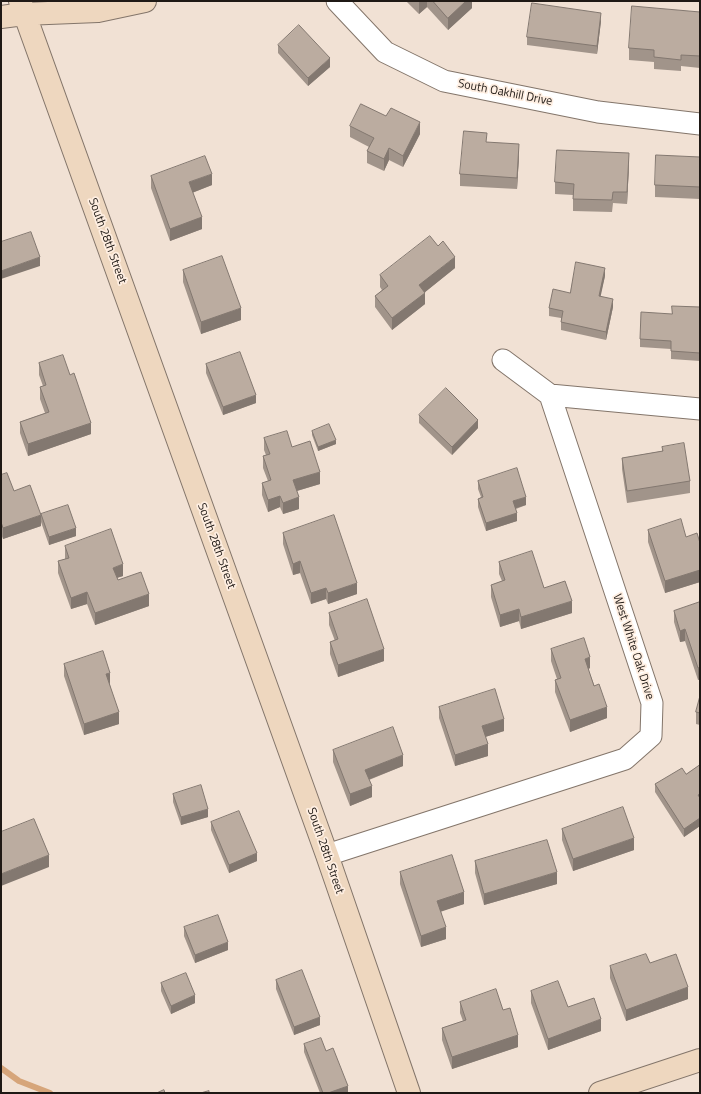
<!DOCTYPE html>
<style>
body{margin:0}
#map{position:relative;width:701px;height:1094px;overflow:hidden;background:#f1e1d4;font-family:"Titillium Web",sans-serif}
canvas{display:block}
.frame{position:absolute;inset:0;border:2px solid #1f1915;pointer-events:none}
</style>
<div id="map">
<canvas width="701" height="1094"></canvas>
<div class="frame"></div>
</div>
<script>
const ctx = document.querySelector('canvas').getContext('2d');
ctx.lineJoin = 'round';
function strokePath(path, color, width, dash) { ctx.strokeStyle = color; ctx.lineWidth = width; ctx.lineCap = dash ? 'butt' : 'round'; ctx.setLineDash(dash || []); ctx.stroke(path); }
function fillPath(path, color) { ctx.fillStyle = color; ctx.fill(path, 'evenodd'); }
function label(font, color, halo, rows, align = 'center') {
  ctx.font = font + ' "Titillium Web",sans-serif'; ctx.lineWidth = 3.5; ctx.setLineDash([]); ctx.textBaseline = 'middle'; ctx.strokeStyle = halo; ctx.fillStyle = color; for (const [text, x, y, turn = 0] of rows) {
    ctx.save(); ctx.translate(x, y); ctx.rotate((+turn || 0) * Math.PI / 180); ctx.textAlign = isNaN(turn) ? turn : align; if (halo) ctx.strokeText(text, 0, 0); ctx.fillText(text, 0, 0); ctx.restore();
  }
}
strokePath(new Path2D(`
 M1,1068L19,1081L50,1093`), '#d6a57a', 6);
const street = new Path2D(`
 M337,1L385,52L444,81L598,112L700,124
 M503,360L550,395
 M327,855L625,759L651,736L652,703L550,395L700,409`);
const secondary = new Path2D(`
 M20,1L327,855L409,1093
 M1,17L24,14L98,11L145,1
 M600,1093L700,1060`);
strokePath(street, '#83756a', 23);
strokePath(secondary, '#83756a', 24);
strokePath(street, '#fff', 21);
strokePath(secondary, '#eed7bf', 22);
fillPath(new Path2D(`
 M406,1H472V8L448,30L427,7L419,14Z
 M700,12V68L681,66V71L654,69V62L629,60V48Z
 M601,21L597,54L527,45V37Z
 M278,45L330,67L308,86L278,53Z
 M350,126L420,134L403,167L389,160L384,171L367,163V151L369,147L350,137Z
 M487,142L519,156L517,189L460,186V174Z
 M700,157V199L655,197V185Z
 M629,165L627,204L613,203L612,212L573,211V195L555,194V182Z
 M151,176L212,185L192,193L202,229L170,241L151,188Z
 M455,268L425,292V304L392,330L375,307V296L382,290L380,287V275Z
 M183,270L241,320L201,334L183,282Z
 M605,276L600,296L613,307L606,340L561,330V318L549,316V308L570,293Z
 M700,307V361L671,359V349L640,347V339L672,314Z
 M39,363L70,375L91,434L28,456L20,433V422L45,413L40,399V387L43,386L39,375Z
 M206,364L256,403L223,415L206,373Z
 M419,415L478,428L452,455L419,423Z
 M312,431L336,444L318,451L312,435Z
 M264,438L292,447L320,484L297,491L299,509L283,514L280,507L268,512L262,495V483L268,481L263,468V456L266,455L264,450Z
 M662,447L690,481V493L627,503L622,469V458L662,451Z
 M1,475L14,491L41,526L3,539L1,534Z
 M478,481L526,505L516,509L517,521L486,531L478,507V499L481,497L478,489Z
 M41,514L76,536L49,545L41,522Z
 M648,530L686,537L700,543V582L665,593L648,542Z
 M283,533L357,594L328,604L326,599L311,604L300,573L293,575L283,544Z
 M65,546L123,576L117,578L118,580L149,606L95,625L87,604L71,609L58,573V561L65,559Z
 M499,562L544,588L572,613L521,629L519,621L500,627L491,597V585L502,581L499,574Z
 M700,602V679L698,680L685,641L680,642L674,622V611Z
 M329,613L384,661L338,677L330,654V642L335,641L329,625Z
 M551,649L590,668L588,669L607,718L570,732L555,692V680L557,679L551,661Z
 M64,664L110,685L119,724L84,735L64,676Z
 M700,696V725L696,724V712Z
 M439,707L504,731L485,737L488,756L455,766L439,718Z
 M333,750L403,766L369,780L372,797L350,806L333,762Z
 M700,765V826L684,837L655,792V784L686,774Z
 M173,794L208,817L181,825L173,802Z
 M211,822L257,861L229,873L211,830Z
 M562,829L634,850L573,871L562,840Z
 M475,861L557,884L484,905L475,873Z
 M400,872L464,904L441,911L446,939L421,947L400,884Z
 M184,927L228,950L195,963L184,936Z
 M610,966L688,999L626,1021L610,978Z
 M276,980L320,1025L294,1035L276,989Z
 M161,983L195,1003L171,1014L161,991Z
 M531,991L568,1007L601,1031L548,1050L531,1003Z
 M460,1002L503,1010L518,1047L452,1069L442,1040V1028L463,1021L460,1013Z
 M304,1044L326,1051L348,1093H320L304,1052Z`), '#a1948a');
fillPath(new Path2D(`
 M420,1H427V7L419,14V2Z
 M466,1H472V8L448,30V18Z
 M601,13V21L597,54V46Z
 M330,58V67L308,86V78Z
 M420,122V134L403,167V156Z
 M519,144V156L517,189V178Z
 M389,148V160L384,171V159Z
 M629,153V165L627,204V192Z
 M212,174V185L189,194V182Z
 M202,217V229L170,241V229Z
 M40,257V266L1,279V271Z
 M455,257V268L419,297V285Z
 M605,268V276L599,304V296Z
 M425,293V304L392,330V318Z
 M613,299V307L606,340V332Z
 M241,308V320L201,334V322Z
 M256,395V403L223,415V407Z
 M478,420V428L452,455V447Z
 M91,423V434L28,456V444Z
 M336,440V444L318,451V447Z
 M320,472V484L293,492V480Z
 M280,496V507L268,512V500Z
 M299,497V509L283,514V503Z
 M526,497V505L513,509V501Z
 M517,513V521L486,531V523Z
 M41,515V526L3,539V528Z
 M76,528V536L49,545V537Z
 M300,561V573L293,575V564Z
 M123,564V576L113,579V568Z
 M700,570V582L665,593V581Z
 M357,583V594L328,604V593Z
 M326,588V599L311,604V593Z
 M87,592V604L71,609V598Z
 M149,594V606L95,625V613Z
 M572,601V613L521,629V617Z
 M519,609V621L500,627V615Z
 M685,629V641L680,642V631Z
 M384,649V661L338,677V665Z
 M590,657V668L585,671V659Z
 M700,667V679L698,680V668Z
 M110,673V685L106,686V674Z
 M607,707V718L570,732V720Z
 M119,712V724L84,735V724Z
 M504,719V731L482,738V726Z
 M488,744V756L455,766V755Z
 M403,755V766L365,781V770Z
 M372,786V797L350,806V794Z
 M208,809V817L181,825V817Z
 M700,818V826L684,837V829Z
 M634,838V850L573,871V859Z
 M257,853V861L229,873V865Z
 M49,855V867L1,886V874Z
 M557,872V884L484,905V894Z
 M464,892V904L437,913V901Z
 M446,927V939L421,947V936Z
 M228,942V950L195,963V955Z
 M688,987V999L626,1021V1010Z
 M195,995V1003L171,1014V1006Z
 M320,1017V1025L294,1035V1027Z
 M601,1019V1031L548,1050V1039Z
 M518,1035V1047L452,1069V1057Z
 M348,1086V1093H328Z`), '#837870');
const building = new Path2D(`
 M433,1H466L448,18Z
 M532,3L601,13L597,46L527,37Z
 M632,6L700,12V56L681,55V60L654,57V50L629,48Z
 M299,25L330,58L308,78L278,45Z
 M361,104L386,116L391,108L420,122L403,156L389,148L384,159L367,151L374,138L350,126Z
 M464,131L487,133L486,142L519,144L517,178L460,174Z
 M557,150L629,153L627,192H613L612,200L573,199L574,184L555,182Z
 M656,155L700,157V187L655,185Z
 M205,156L212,174L189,182L202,217L170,229L151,176Z
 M31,232L40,257L1,271V242Z
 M430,236L438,246L443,241L455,257L419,285L425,293L392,318L375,296L388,286L380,275Z
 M222,256L241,308L201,322L183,270Z
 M576,262L605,268L599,296L613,299L606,332L561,322L563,311L549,308L553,289L570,293Z
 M672,306L700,307V353L671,351V341L640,339L641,312L672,314Z
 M240,352L256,395L223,407L206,364Z
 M63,355L70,375L74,373L91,423L28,444L20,422L49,412L40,387L46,385L39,363Z
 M446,388L478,420L452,447L419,415Z
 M329,424L336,440L318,447L312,431Z
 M287,431L292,447L310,441L320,472L293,480L299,497L283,503L280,496L268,500L262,483L271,480L263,456L270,454L264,438Z
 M684,443L690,481L627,491L622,458L663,451L662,447Z
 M517,468L526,497L513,501L517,513L486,523L478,499L483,497L478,481Z
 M7,473L14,491L30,485L41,515L3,528L1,522V475Z
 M68,505L76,528L49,537L41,514Z
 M334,515L357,583L328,593L326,588L311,593L300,561L293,564L283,533Z
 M681,519L686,537L697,533L700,543V570L665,581L648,530Z
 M111,529L123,564L113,568L118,580L141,572L149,594L95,613L87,592L71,598L58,561L69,558L65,546Z
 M532,551L544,588L565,581L572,601L521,617L519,609L500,615L491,585L505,580L499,562Z
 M367,599L384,649L338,665L330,642L338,639L329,613Z
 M700,602V667L698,668L685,629L680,631L674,611Z
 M584,638L590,657L585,659L594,686L599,684L607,707L570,720L555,680L561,678L551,649Z
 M103,651L110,673L106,674L119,712L84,724L64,664Z
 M495,689L504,719L482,726L488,744L455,755L439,707Z
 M700,696V713L696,712Z
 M393,727L403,755L365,770L372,786L350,794L333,750Z
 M700,765V794L698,795L700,798V818L684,829L655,784L682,768L686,774Z
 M201,785L208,809L181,817L173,794Z
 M623,807L634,838L573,859L562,829Z
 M239,811L257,853L229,865L211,822Z
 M34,819L49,855L1,874V832Z
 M547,840L557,872L484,894L475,861Z
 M452,855L464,892L437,901L446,927L421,936L400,872Z
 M218,915L228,942L195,955L184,927Z
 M646,954L650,963L676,954L688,987L626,1010L610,966Z
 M302,970L320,1017L294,1027L276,980Z
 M186,973L195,995L171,1006L161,983Z
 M558,981L568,1007L594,998L601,1019L548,1039L531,991Z
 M496,989L503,1010L510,1008L518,1035L452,1057L442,1028L466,1020L460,1002Z
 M321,1038L326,1051L333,1048L348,1086L328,1093H323L304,1044Z
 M164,1090L165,1093H157Z
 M209,1091V1093H201Z`);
fillPath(building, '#bbaca0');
strokePath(building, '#837870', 1);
label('12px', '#1f1915', '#feeee1', [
 ["South Oakhill Drive",505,93,11],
 ["South 28th Street",107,241,70],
 ["South 28th Street",216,546,70],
 ["West White Oak Drive",633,647,72],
 ["South 28th Street",325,851,71]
]);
</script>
